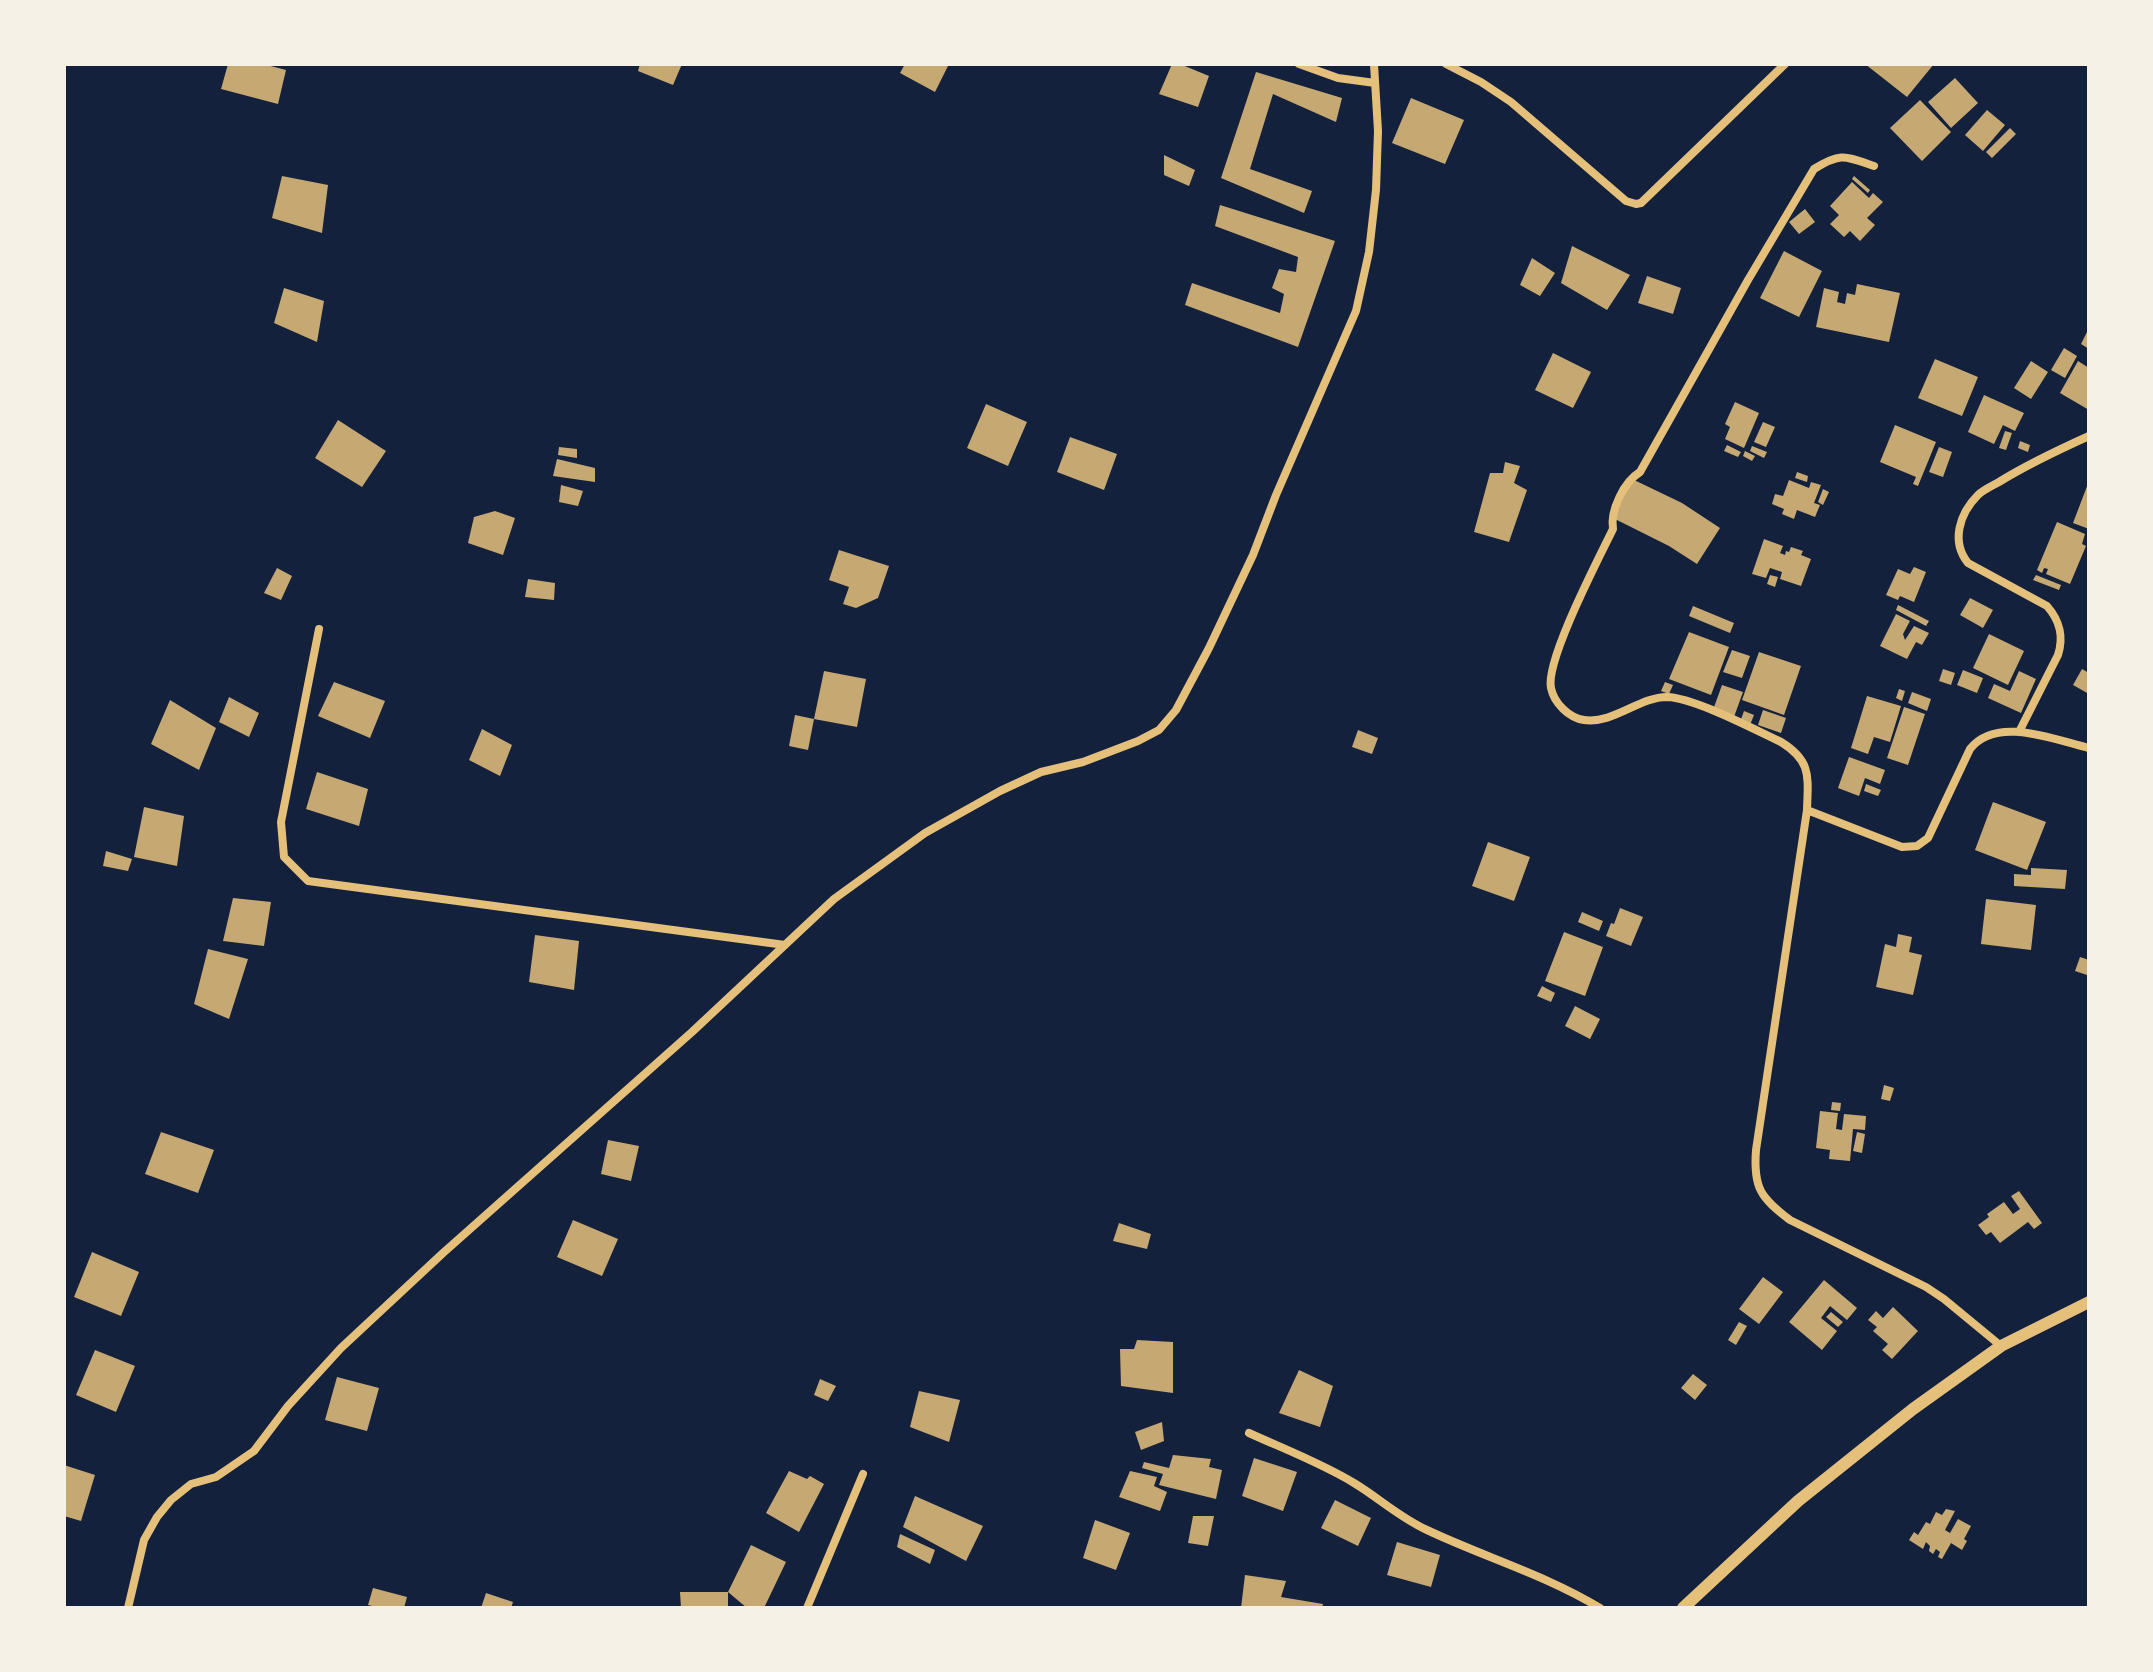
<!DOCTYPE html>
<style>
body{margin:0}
#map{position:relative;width:2153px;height:1672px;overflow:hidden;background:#14213d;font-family:Figtree,sans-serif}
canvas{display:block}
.frame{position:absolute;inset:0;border:66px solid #f6f1e7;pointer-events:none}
</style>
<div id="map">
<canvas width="2153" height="1672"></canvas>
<div class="frame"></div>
</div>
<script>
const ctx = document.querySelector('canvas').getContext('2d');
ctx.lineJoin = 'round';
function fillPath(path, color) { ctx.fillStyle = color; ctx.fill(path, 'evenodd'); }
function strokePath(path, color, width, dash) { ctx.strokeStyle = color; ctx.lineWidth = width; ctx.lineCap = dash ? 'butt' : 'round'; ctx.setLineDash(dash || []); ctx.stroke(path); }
fillPath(new Path2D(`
 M228,64H263L286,70L278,104L221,89Z
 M640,64H682L673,85L638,71Z
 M905,64H949L935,92L900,73Z
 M1172,64H1180L1209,76L1198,107L1159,94Z
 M1865,64H1934L1907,97Z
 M1256,72L1342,98L1336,122L1273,94L1250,169L1312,191L1304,213L1221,178Z
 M1955,78L1978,103L1951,128L1928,102Z
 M1411,98L1464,120L1445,164L1392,143Z
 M1920,100L1951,132L1922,161L1890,128Z
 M1987,110L2005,125L1983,151L1965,135Z
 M2010,128L2016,134L1992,158L1986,152Z
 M1164,155L1195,170L1189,186L1164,175Z
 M282,176L328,185L322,233L272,218Z
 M1854,176L1870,190L1868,193L1852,179Z
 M1852,182L1869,198L1873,193L1883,202L1867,218L1875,225L1860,241L1850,231L1844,237L1830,224L1839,215L1830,206Z
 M1220,205L1335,241L1298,347L1185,305L1192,283L1280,313L1284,294L1272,288L1279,269L1296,272L1298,257L1215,226Z
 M1805,209L1815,222L1799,234L1789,222Z
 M1572,246L1630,275L1607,310L1561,283Z
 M1784,251L1822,271L1799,317L1760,298Z
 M1532,258L1555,273L1540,296L1520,285Z
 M1647,276L1681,288L1673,314L1638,303Z
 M1857,284L1900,293L1889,342L1816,327L1824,288L1839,292L1837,302L1845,304L1847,293L1855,295Z
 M284,288L324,301L317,342L274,323Z
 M2089,328V349L2081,344Z
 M2064,348L2077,356L2065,378L2051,370Z
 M1553,353L1591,372L1573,408L1535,390Z
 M1935,359L1978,377L1962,416L1918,398Z
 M2031,361L2048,372L2031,399L2014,388Z
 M2078,361L2089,368V410L2060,393Z
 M1984,395L2024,413L2015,431L2003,425L1994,444L1968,432Z
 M1735,402L1759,413L1744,448L1725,439L1730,427L1725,424Z
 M986,404L1027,422L1008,466L967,448Z
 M338,420L386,451L362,487L315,458Z
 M1763,422L1775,427L1766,447L1754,442Z
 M1895,425L1936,442L1918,486L1913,484L1916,477L1880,462Z
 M2005,431L2012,433L2006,450L1999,448Z
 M1070,437L1117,454L1104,490L1057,472Z
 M2020,441L2030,445L2028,452L2018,448Z
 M1727,445L1741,452L1738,457L1724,451Z
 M1752,446L1767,452L1764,458L1750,451Z
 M559,447L577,449V458L558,455Z
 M1939,447L1952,452L1943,477L1929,472Z
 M1745,451L1755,456L1752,461L1743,456Z
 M557,459L595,468V482L553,476Z
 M1505,462L1520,466L1514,483L1527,490L1509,542L1474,532L1490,473H1503Z
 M1797,472L1808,476L1807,482L1795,478Z
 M1630,478L1682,503L1720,528L1697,564L1669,546L1611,517Z
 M1789,480L1809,488L1811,482L1821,485L1814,503L1820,505L1815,517L1797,510L1794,519L1782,514L1784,509L1772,504L1775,494L1783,496Z
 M2089,481V529L2073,523Z
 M561,485L583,491L578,506L559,502Z
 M1823,489L1829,492L1823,505L1818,502Z
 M495,511L515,518L503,555L468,543L474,517Z
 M2057,522L2085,534L2082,544L2086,546L2070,584L2046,574L2048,569L2044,568L2042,573L2037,570Z
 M1764,539L1783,546L1780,553L1785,555L1786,551L1789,552L1791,547L1803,551L1801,555L1811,559L1801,586L1780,579L1782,572L1770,568L1766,578L1752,574Z
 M839,550L889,566L878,598L856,608L843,604L849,587L829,580Z
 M1914,567L1926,572L1914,602L1900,596L1898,600L1886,595L1898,569L1910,574Z
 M277,568L292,576L281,600L264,593Z
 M1770,575L1778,577L1775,587L1767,584Z
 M2036,575L2061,585L2059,590L2033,580Z
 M528,579L555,583L554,600L525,597Z
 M1970,598L1993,610L1983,628L1960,615Z
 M1898,605L1929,621L1926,626L1896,610Z
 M1693,606L1734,623L1730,633L1689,616Z
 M1896,614L1910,621L1903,634L1905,640L1914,626L1929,633L1922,645L1916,642L1907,659L1880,646Z
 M1689,632L1729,647L1711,695L1669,679Z
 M1989,634L2024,651L2008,685L1973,668Z
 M1732,650L1750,656L1742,678L1723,672Z
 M1759,652L1801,666L1784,715L1742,700Z
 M1943,669L1955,673L1951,685L1939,681Z
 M2082,669L2089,673V694L2073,685Z
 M1963,670L1983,678L1977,693L1957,685Z
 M824,671L866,679L857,727L814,719Z
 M2019,671L2036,679L2021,713L1988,698L1994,684L2010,691Z
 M334,682L385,701L370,738L318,716Z
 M1665,682L1673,685L1669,694L1661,691Z
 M1722,685L1743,692L1734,717L1713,710Z
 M1899,689L1905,691L1902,701L1896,698Z
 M1912,692L1931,699L1927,711L1908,703Z
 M1867,696L1901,706L1890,742L1874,737L1868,754L1851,748Z
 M229,697L259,713L249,737L219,722Z
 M170,700L216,728L199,770L151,744Z
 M1904,707L1925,714L1908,765L1887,758Z
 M1763,710L1786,718L1781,733L1758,725Z
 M1744,711L1754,715L1750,725L1740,722Z
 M795,715L814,719L808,750L789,746Z
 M482,729L512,745L500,776L469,760Z
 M1358,730L1378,738L1372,754L1352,747Z
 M1849,757L1885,770L1880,784L1865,778L1859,796L1838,788Z
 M317,772L368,789L359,826L306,809Z
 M1866,784L1881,790L1878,796L1864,791Z
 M1993,802L2046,822L2027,870L1975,850Z
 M144,807L184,816L177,866L134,857Z
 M1488,842L1530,857L1514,901L1472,886Z
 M106,851L132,859L128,871L103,866Z
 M2031,868L2067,870L2065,889L2014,886V874L2031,875Z
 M233,898L271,902L264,946L223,941Z
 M1986,899L2036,905L2031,950L1981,944Z
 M1620,908L1643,917L1631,946L1606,936L1611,923L1614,924Z
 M1582,912L1603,921L1599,931L1578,922Z
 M1564,932L1603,947L1585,996L1545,981Z
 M1898,934L1912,937L1909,952L1922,955L1913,995L1876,987L1885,944L1896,947Z
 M535,935L579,941L574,990L529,982Z
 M208,949L248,959L229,1019L194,1004Z
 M2080,957L2089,960L2087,975L2075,971Z
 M1542,986L1555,993L1551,1002L1537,996Z
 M1575,1006L1600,1019L1590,1039L1565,1026Z
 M1884,1085L1894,1088L1890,1101L1881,1099Z
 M1832,1102L1841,1103L1840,1111L1831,1110Z
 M1820,1111L1838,1113L1836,1129L1842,1130L1844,1114L1866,1116L1865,1130L1853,1129L1850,1161L1829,1159L1830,1150L1816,1148Z
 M161,1132L214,1150L198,1193L145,1174Z
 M1857,1132L1865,1134L1862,1153L1853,1151Z
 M608,1140L639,1146L631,1181L601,1174Z
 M2019,1191L2042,1223L2034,1229L2028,1222L2000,1243L1991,1232L1986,1235L1978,1225L1989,1217L1987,1214L2004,1202L2013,1214L2020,1209L2011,1196Z
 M573,1220L618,1239L602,1276L557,1257Z
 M1119,1223L1151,1234L1147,1249L1113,1241Z
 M92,1252L139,1272L121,1316L74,1297Z
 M1763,1277L1783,1292L1759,1324L1739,1309Z
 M1824,1280L1857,1308L1847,1320L1830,1306L1821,1318L1837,1331L1822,1350L1789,1322Z
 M1893,1307L1918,1331L1892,1359L1882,1350L1888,1344L1873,1331L1877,1327L1868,1320L1876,1311L1883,1318Z
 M1831,1312L1843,1322L1838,1327L1826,1317Z
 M1739,1322L1747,1326L1736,1345L1728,1340Z
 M1137,1340L1173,1342V1393L1121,1386L1120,1349H1134Z
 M95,1350L135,1366L116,1412L76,1395Z
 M1299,1370L1333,1386L1320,1427L1279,1413Z
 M1693,1374L1707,1385L1695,1400L1681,1388Z
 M337,1377L379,1388L367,1431L325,1420Z
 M820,1379L836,1386L828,1401L814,1395Z
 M919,1391L960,1400L949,1442L910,1427Z
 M1162,1422L1164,1441L1141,1450L1135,1432Z
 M1173,1455L1211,1459L1209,1467L1222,1470L1216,1499L1159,1485L1163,1474L1142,1468L1144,1462L1169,1468Z
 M1254,1458L1297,1472L1283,1511L1242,1496Z
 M64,1465L95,1475L81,1521L64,1516Z
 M789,1471L807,1479L810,1476L824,1484L799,1532L766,1513Z
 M1130,1471L1157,1477L1154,1486L1167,1492L1160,1511L1119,1497Z
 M915,1496L983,1526L966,1561L903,1527Z
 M1335,1500L1371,1518L1358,1546L1321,1528Z
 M1946,1509L1955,1511L1945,1530L1950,1533L1958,1519L1971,1526L1964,1539L1967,1541L1962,1550L1951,1543L1942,1559L1938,1557L1940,1552L1936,1549L1933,1554L1929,1551L1930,1546L1926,1542L1923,1549L1909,1540L1914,1532L1918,1535L1926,1522L1930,1524L1936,1512L1942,1515Z
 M1193,1516H1214L1208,1546L1188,1543Z
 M1095,1520L1130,1533L1116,1570L1083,1558Z
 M900,1534L935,1550L930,1564L897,1547Z
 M1397,1542L1440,1555L1431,1587L1387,1575Z
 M751,1545L786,1562L764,1608H747L728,1592V1608H681L680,1592H728Z
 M1245,1575L1286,1581L1281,1597L1323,1604L1322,1608H1241Z
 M373,1588L407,1597L404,1608H380L368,1605Z
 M486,1593L513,1602L511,1608H481Z`), '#c6a872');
strokePath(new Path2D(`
 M1299,64L1338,78L1375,83
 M1446,64L1481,82L1511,102L1626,201L1636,204L1641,203L1785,64
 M1874,166C1845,156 1841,152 1814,169L1748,280L1640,472C1624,482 1610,510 1613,529C1599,558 1545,661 1551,688C1554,703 1569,718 1584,720C1614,724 1639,697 1667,697C1695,698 1753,729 1781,742C1812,761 1808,777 1807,810L1756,1150C1753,1188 1761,1198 1790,1220L1926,1287L1944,1299L2001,1346
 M319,629L281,822L284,857L308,881L785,945
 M2019,732L2058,655C2064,636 2060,621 2047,606L1968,563C1951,542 1959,514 1978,495C1983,490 1992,486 1999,482C2028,464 2058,450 2089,436
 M1807,810L1902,847L1917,846L1928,838L1970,749C1996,715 2055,740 2089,748
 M1249,1433C1284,1449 1321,1463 1354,1483C1379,1498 1399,1517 1427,1530C1484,1557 1546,1575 1600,1608
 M128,1608L144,1540L157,1517L171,1500L191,1484L216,1477L254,1451L288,1406L341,1348L443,1253L692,1032L834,899L925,833L1000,791L1041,772L1083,762L1138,741L1159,730L1176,710L1209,648L1253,555L1276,495L1356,311L1369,252L1376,190L1378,131L1374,64
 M807,1608L863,1474`), '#e5c07b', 8);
strokePath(new Path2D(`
 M1683,1608L1798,1501L1913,1409L2001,1346L2089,1302`), '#e5c07b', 12);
</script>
